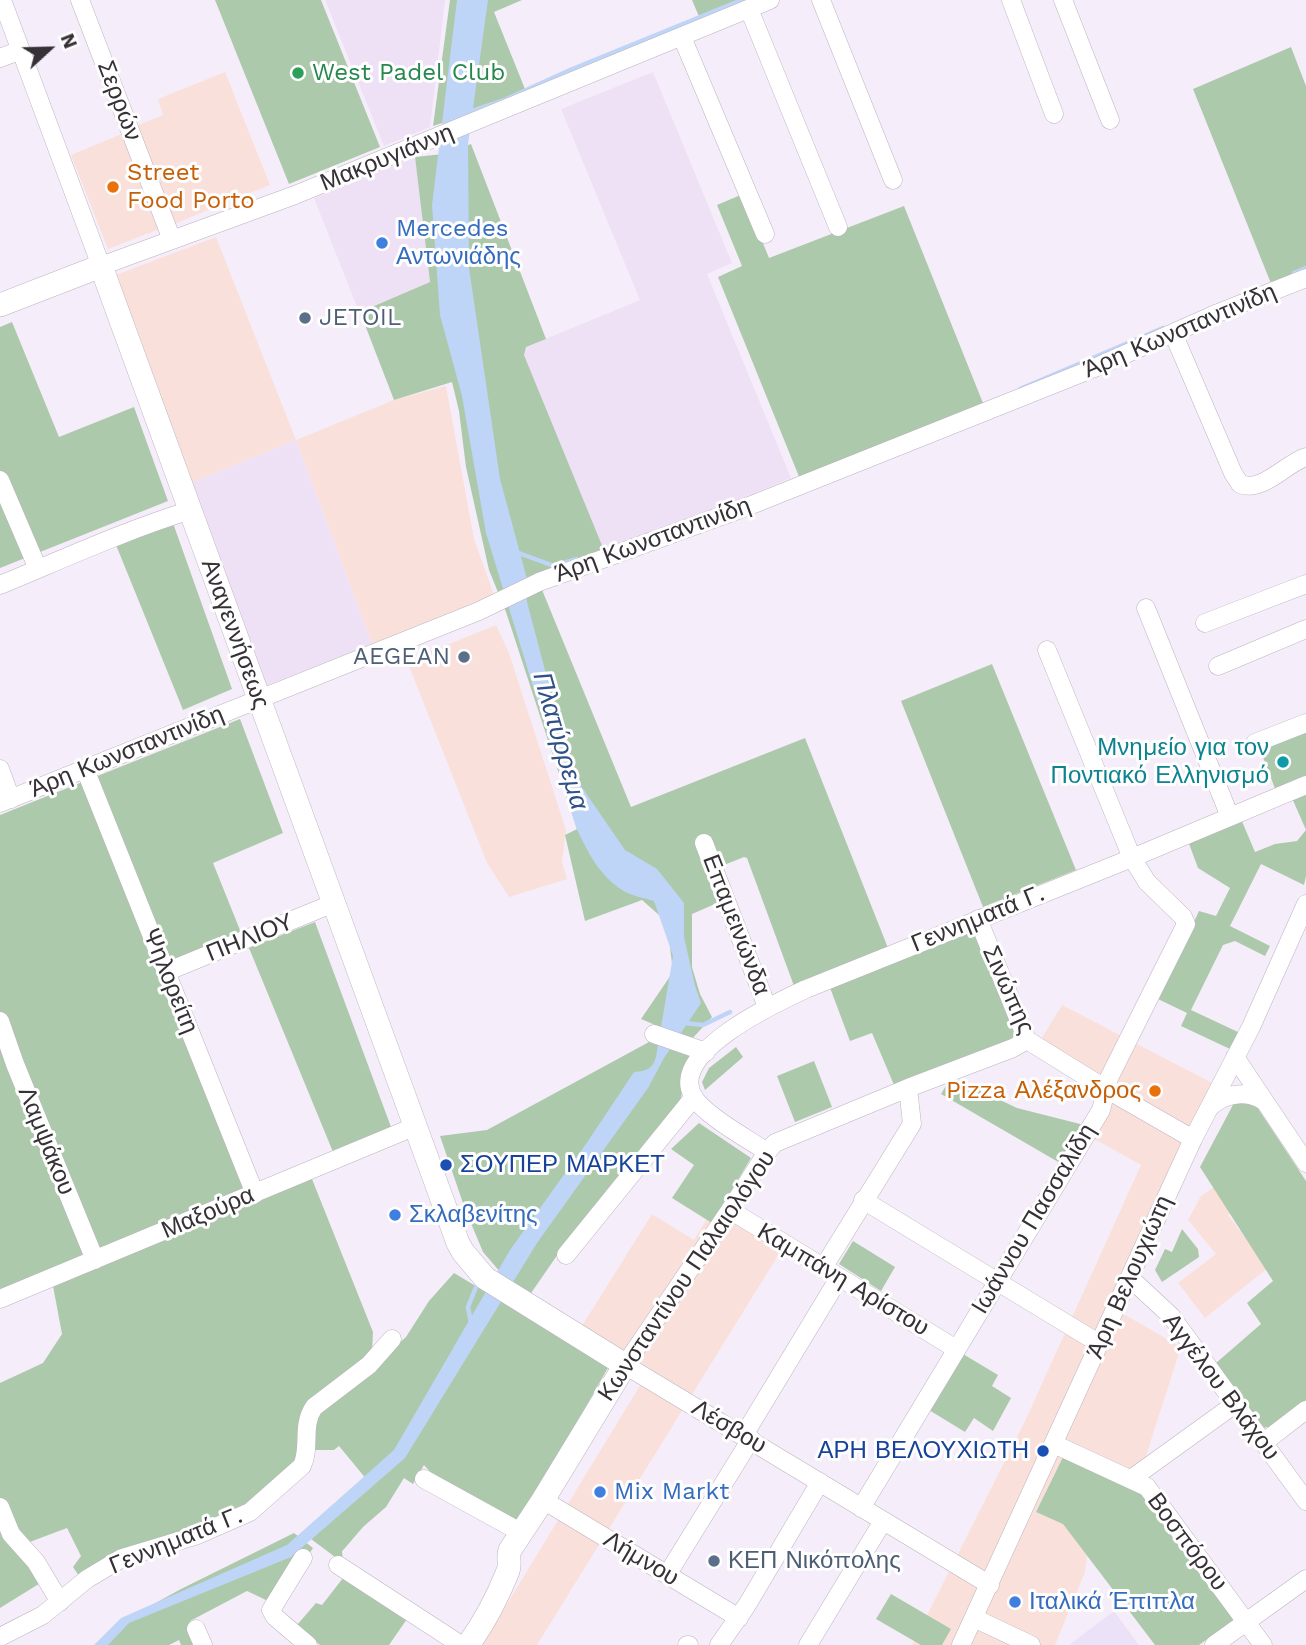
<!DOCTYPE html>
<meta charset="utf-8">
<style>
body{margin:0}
#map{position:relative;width:1306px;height:1645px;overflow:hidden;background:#f6edfa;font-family:"Work Sans",sans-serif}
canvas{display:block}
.north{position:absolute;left:14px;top:14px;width:70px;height:70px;-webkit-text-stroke:5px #fefefe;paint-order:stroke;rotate:68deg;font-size:19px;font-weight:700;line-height:28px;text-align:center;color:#353136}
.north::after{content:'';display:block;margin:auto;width:24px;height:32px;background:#353136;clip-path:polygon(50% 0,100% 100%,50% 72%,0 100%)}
</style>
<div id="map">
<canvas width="1306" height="1645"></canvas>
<div class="north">N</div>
</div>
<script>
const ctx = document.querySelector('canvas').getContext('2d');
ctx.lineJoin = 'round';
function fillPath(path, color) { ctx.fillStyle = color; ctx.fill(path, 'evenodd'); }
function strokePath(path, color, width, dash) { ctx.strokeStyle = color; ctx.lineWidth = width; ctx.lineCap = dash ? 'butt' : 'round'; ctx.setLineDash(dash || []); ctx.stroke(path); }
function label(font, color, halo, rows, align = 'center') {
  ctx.font = font + ' "Work Sans",sans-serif'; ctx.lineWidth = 6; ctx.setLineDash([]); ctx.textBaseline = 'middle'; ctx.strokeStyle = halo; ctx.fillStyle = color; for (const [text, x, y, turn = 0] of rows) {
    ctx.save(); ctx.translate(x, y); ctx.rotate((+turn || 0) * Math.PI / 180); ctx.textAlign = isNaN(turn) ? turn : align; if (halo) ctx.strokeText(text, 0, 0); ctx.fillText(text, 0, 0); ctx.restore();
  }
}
fillPath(new Path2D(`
 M225,72L270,185L174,224L136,126L163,115L158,99Z
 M124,133L162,228L108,249L71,155Z
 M216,237L296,440L394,400L446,386L474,539L494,595L372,644L296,440L191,483L113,276Z
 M496,625L509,653L566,830L562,862L567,879L509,897L487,863L407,661Z
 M1062,1005L1218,1086L1113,1308L1181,1347L1136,1487L1064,1455L1036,1512L1063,1523L1087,1555L1085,1572L1055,1645H912L1026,1419L1141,1165L1087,1135L1113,1081L1040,1041Z
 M1214,1187L1232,1212L1228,1215L1268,1268L1205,1318L1178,1283L1216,1254L1188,1220L1201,1196Z
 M720,1198L787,1241L537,1645H482L650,1369L582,1326L652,1214L694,1240Z`), '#fae0da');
fillPath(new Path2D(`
 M325,0H445L430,127L384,146Z
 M653,72L732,263L707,274L791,478L606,555L524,355L526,347L640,300L561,109Z
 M415,157L430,282L359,312L314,198Z
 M296,440L372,644L265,686L191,483Z`), '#eee1f5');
fillPath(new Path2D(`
 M1114,1611L1139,1645H1069Z`), '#ebe2f7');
fillPath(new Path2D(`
 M215,0H321L380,147L289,184Z
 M450,0H522L494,12L527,94L464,119L452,120L433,126Z
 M692,0H747L700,19Z
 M1291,47L1306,86V278L1274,291L1193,89Z
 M471,144L546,339L526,347L524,355L606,555L538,580L631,807L805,738L888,948L794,986L747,858L744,857L709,871L722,901L692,914V967L700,994L712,1017L691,1040L641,1019L673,972L667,922L642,900L585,921L565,835L577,829L506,612L489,570L466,467L459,411L452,382L394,400L360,312L430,282L415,157L443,154Z
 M743,194L769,258L904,206L985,408L800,479L718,277L742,266L717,205Z
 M12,322L59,437L134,407L168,501L0,568V327Z
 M173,523L232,689L183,710L116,545Z
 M992,664L1076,870L983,907L901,701Z
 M240,719L283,833L213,863L242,935L157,970L245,1188L0,1292V815Z
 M1306,728V781L1276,791L1259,747Z
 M1306,792V876L1304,885L1261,864L1230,926L1270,946L1265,956L1235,941L1223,945L1191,1010L1238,1032L1230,1049L1181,1026L1187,1013L1158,999L1199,911L1216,916L1230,888L1198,868L1188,841L1241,819L1255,852L1275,844L1297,841L1306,830L1292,798Z
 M315,922L391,1127L333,1152L249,948Z
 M974,931L1015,1034L1011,1041L894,1085L872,1033L850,1041L829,985Z
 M661,1041L690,1054L680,1102L567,1241L529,1296L501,1273L483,1252L465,1209L440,1136L487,1130L649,1042Z
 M736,1047L743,1057L705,1090L702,1082L709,1068Z
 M814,1061L832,1107L795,1122L777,1076Z
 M958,1080L1017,1108L1084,1125L1060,1163L941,1094L947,1084Z
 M1243,1086L1306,1181V1400L1269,1427L1262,1428L1216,1363L1261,1324L1247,1303L1273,1281L1200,1167Z
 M699,1123L751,1158L712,1223L672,1198L694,1165L671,1149Z
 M312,1179L373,1332L372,1352L330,1387L300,1458L260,1498L81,1579L73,1567L81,1556L67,1528L27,1543L42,1582L0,1608V1383L43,1363L62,1334L53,1286Z
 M1182,1229L1198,1249L1199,1257L1162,1282L1155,1270L1165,1249L1172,1252Z
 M853,1241L895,1267L881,1291L839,1264Z
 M454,1273L609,1366L518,1526L433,1475L424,1465L413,1484L404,1478L386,1507L363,1527L345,1548L342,1551L343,1563L311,1539L372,1486L339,1446L334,1450H314L312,1420L406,1337L429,1301Z
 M963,1354L998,1375L992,1386L1011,1398L993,1431L974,1418L965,1432L929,1410Z
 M1064,1455L1136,1487L1235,1619L1199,1645H1155L1063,1524L1036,1512Z
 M294,1533L313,1548L307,1557L268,1601L247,1591L190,1621L202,1645H181L179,1640L169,1645H99L132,1616L181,1589Z
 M343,1578L407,1619L389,1645H320L297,1625L316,1603L322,1605Z
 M891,1594L951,1629L942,1645H921L876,1619Z`), '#adc9ab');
fillPath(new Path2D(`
 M457,0H488L468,144L469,268L500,479L527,579V602L572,773L625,850L657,869L684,903V937L695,986L701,1003L664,1058L648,1088L537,1243L405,1458L291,1557L129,1623L108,1645H94L121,1618L287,1545L394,1450L510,1250L586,1144L634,1072C646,1071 653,1069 656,1057L673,956L654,901C644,898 631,896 622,890C599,875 587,851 576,827L486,533L462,396L440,315L432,205Z`), '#bfd5f8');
strokePath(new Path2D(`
 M469,112L502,101L570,70L742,0
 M1294,273L1306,268
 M1020,389L1163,328
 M516,552L554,566L577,559
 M685,1023L703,1025L730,1012
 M471,1323L468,1307L478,1282`), '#bfd5f8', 4.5);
const minor = new Path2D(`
 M2,0L101,266L295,195L770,0
 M80,0L172,240
 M821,0L893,180
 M1011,0L1054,114
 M1063,0L1110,120
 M749,9L838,227
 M682,37L765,234
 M0,58L21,50
 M1173,333L1233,473L1240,484C1263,493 1286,463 1306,457
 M0,480L38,569
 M0,585C63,559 126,530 191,510
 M1146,608L1230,817
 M1205,623L1306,584
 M1218,666L1306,629
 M1255,743L1306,723
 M0,769L11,799
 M85,769L255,1194
 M0,803L479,611L539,582L749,506L1092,369L1218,313L1306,278
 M704,843L767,1007
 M978,919L1027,1040L1106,1089L1193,1139
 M166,972L334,903
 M0,1021L15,1064L95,1260
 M654,1034L706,1052
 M1235,1057L1306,1163
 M1209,1108C1224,1093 1246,1090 1264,1101
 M767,1152C748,1139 704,1115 693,1096C668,1052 778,1002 806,989L1132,858L1306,785
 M863,1200L1100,1344
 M730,1210L956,1349
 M566,1255L694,1097
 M823,1268L912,1124L908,1088
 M1130,1278L1171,1316L1306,1501
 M0,1299L416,1126
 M744,1435L839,1278
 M1263,1443L1306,1410
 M1054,1444L1147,1487L1263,1645
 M424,1479L522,1533
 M1131,1479L1235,1404
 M543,1500L739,1618
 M0,1507L11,1534L36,1562L60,1602
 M861,1508L1101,1110L1109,1078L1186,924L1183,917L1147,882L1132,858L1047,650
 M303,1558L271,1610L275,1617L308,1645
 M338,1565L461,1645
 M667,1575L751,1439
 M990,1585L625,1365L730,1210L767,1152L775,1143L908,1088L1013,1048L1027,1040
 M974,1618L1031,1645
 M196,1629L203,1645
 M0,1637L43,1615L87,1579L122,1558L195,1536L250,1512L302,1466C311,1447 301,1426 314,1407L369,1365L392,1339
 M687,1645H689
 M719,1645L747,1605L820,1482
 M808,1645L883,1521
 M961,1645L1193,1139L1251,1027L1306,904
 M1214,1645L1306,1579`);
const major = new Path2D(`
 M0,305L101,266L458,1243L463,1252L485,1278L625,1365L543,1500L510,1550C507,1557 511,1564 508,1571C498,1596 484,1623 468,1645`);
strokePath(minor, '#bbb2bf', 19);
strokePath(major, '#bbb2bf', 24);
strokePath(minor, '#fff', 18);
strokePath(major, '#fff', 23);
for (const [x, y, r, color] of [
 [298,73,7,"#2e9e5b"],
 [113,187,7,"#e8710a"],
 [382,243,7,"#3f7fe0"],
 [305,318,7,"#5c6f8a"],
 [464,657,7,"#5c6f8a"],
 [1283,762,7,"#0f9aa8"],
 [1155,1091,7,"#e8710a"],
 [446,1165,7,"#1a4fb4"],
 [395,1215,7,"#3f7fe0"],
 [1043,1451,7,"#1a4fb4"],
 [600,1492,7,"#3f7fe0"],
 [714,1561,7,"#5c6f8a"],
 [1015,1602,7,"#3f7fe0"]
]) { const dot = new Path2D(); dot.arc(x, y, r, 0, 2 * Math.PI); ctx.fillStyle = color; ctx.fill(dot); strokePath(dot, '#fefefe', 2.5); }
label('24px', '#27864d', '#fefefe', [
 ["West Padel Club",312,73]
], 'left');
label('24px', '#353136', '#fefefe', [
 ["Σερρών",119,101,69],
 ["Μακρυγιάννη",387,158,-22],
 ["Άρη Κωνσταντινίδη",1180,331,-23],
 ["Άρη Κωνσταντινίδη",653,540,-20],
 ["Αναγεννήσεως",235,634,70],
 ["Άρη Κωνσταντινίδη",127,752,-22],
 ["Γεννηματά Γ.",978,919,-22],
 ["Επαμεινώνδα",736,925,69],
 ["ΠΗΛΙΟΥ",250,938,-22],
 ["Ψηλορείτη",170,981,68],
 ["Σινώπης",1008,990,66],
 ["Λαμψάκου",46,1141,68],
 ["Μαξούρα",208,1213,-23],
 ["Ιωάννου Πασσαλίδη",1034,1219,-59],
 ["Κωνσταντίνου Παλαιολόγου",687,1276,-56],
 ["Άρη Βελουχιώτη",1130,1277,-66],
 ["Καμπάνη Αρίστου",843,1280,31],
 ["Αγγέλου Βλάχου",1221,1387,53],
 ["Λέσβου",729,1427,31],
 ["Γεννηματά Γ.",176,1541,-22],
 ["Βοσπόρου",1187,1542,53],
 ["Λήμνου",641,1559,31]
]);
label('24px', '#c56008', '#fefefe', [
 ["Street",127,173],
 ["Food Porto",127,201],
 ["Pizza Αλέξανδρος",1141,1091,"right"]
], 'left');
label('24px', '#366cbe', '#fefefe', [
 ["Mercedes",396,229],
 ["Αντωνιάδης",396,257],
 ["Σκλαβενίτης",409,1215],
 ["Mix Markt",614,1492],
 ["Ιταλικά Έπιπλα",1029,1602]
], 'left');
label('24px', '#4e5e75', '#fefefe', [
 ["JETOIL",319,318],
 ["AEGEAN",450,657,"right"],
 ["ΚΕΠ Νικόπολης",728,1561]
], 'left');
label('24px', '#0d838f', '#fefefe', [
 ["Μνημείο για τον",1269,748],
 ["Ποντιακό Ελληνισμό",1269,776]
], 'right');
label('24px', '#164399', '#fefefe', [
 ["ΣΟΥΠΕΡ ΜΑΡΚΕΤ",460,1165],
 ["ΑΡΗ ΒΕΛΟΥΧΙΩΤΗ",1029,1451,"right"]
], 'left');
label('italic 26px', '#2f5187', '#fefefe', [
 ["Πλατύρρεμα",560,741,74]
]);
</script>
